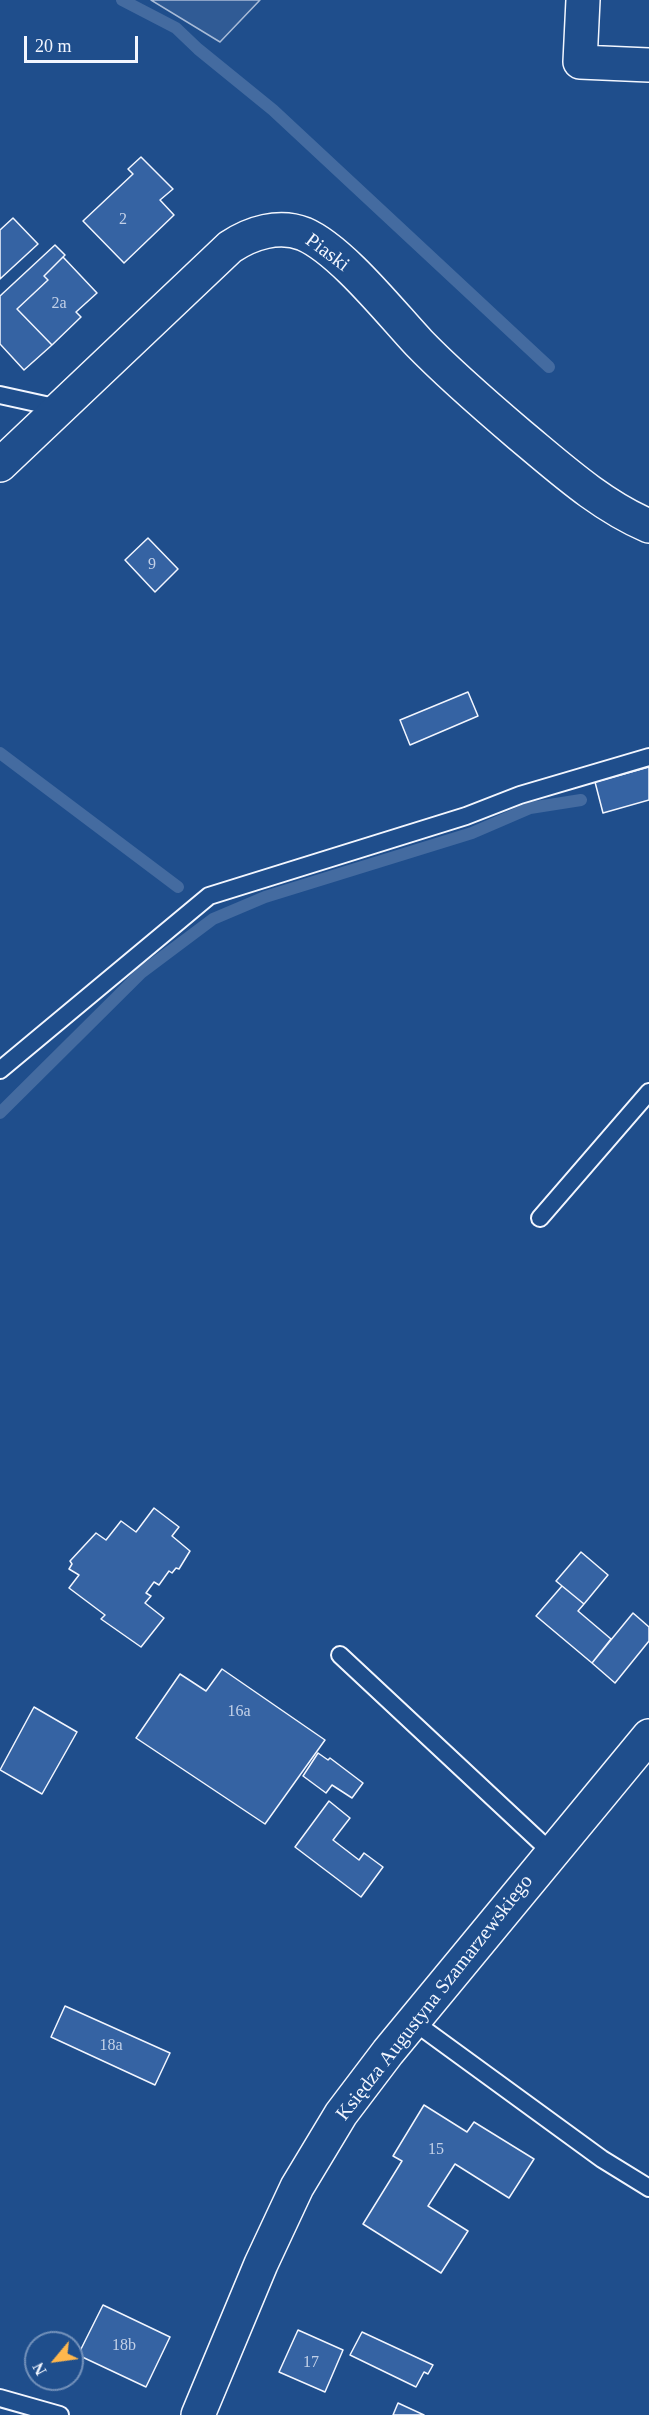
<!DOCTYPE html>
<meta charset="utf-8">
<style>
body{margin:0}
#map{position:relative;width:649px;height:2415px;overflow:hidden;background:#1f4e8c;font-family:"Times New Roman",serif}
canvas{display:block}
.north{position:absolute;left:24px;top:2331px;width:60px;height:60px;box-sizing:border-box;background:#1f4e8c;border:2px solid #7391ba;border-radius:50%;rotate:241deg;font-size:16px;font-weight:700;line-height:24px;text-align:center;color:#f2f6ff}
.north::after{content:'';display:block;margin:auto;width:21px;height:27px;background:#ffb74d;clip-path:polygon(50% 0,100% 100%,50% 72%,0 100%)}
.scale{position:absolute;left:24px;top:36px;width:114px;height:27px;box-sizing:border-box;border:3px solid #f2f6ff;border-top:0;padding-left:8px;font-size:18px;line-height:21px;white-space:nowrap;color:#f2f6ff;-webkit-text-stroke:4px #1f4e8c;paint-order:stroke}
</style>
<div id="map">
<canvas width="649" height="2415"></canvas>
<div class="north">N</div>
<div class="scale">20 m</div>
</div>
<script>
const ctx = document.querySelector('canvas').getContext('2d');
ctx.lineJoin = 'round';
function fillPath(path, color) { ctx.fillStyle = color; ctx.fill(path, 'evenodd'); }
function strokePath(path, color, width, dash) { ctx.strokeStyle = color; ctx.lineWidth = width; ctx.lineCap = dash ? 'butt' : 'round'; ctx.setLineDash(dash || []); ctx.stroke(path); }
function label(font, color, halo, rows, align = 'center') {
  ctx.font = font + ' "Times New Roman",serif'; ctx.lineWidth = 4.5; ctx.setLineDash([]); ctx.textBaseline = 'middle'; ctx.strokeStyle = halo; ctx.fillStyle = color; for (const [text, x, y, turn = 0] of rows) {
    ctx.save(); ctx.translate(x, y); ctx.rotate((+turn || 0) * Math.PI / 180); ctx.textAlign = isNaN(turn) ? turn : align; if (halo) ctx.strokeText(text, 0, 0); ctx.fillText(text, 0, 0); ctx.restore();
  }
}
const built = new Path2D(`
 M151,0H260L220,42Z`);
fillPath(built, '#305b95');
strokePath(built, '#a8bbd7', 1.5);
strokePath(new Path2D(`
 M122,0L176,28L198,49L273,110L549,367
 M0,753L178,887
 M0,1113L141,973L213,919L265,897L472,833L530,808L581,800`), '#446ba0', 12);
const building = new Path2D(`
 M141,157L173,189L160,200L174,215L124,263L83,221L133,174L128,169Z
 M13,218L38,244L0,279V230Z
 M55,245L65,255L44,276L48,280L17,309L52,345L24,370L0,344V296Z
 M63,257L97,293L76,312L81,317L52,345L17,309L48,280L44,276Z
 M148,538L178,569L155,592L125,560Z
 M468,692L478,716L410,745L400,720Z
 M649,767V800L603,813L595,782Z
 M154,1508L179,1527L172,1536L190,1551L179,1569L176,1568L172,1573L169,1571L159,1585L154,1582L146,1593L151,1596L145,1603L164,1618L141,1647L101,1619L105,1615L69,1588L79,1575L69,1569L72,1564L70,1561L96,1533L106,1540L121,1521L136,1532Z
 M581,1552L608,1575L584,1604L556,1581Z
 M562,1586L584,1604L578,1611L611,1639L592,1663L536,1616Z
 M633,1613L649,1627V1641L615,1683L592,1663Z
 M222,1669L325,1740L265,1824L136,1738L180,1674L206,1691Z
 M34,1707L77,1732L42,1794L0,1770Z
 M318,1753L328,1760L330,1758L363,1783L352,1798L332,1785L326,1793L303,1776Z
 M329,1801L350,1818L333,1840L359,1860L364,1853L383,1867L361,1897L295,1847Z
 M65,2006L170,2053L155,2085L51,2037Z
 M424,2105L467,2132L474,2122L534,2159L509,2198L455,2164L428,2206L468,2231L441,2273L363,2224L402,2161L393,2156Z
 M103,2305L170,2337L146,2387L78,2355Z
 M298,2330L343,2350L325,2392L279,2372Z
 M362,2332L433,2365L428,2374L424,2372L416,2387L350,2355Z
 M398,2403L424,2415H393Z`);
fillPath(building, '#3563a3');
strokePath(building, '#f2f6ff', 1.5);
const lane = new Path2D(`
 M0,395L59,408
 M0,1070L209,896L466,816L520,795L649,757
 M540,1218L649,1092
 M340,1655L551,1852
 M414,2022L602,2159L649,2188
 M0,2398L60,2415`);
const street = new Path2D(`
 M583,0L580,62L649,65
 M0,465L230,247C251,233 279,224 304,234C341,250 390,312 419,343C450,375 486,406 520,435C561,469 600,505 649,526
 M198,2415L261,2264L297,2187L341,2114L388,2052L649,1736`);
strokePath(lane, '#f2f6ff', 20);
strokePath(street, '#f2f6ff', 36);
strokePath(lane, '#1f4e8c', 16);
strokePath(street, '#1f4e8c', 33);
label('16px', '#c3d1e8', null, [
 ["2",123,220],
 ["2a",59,304],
 ["9",152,565],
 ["16a",239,1712],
 ["18a",111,2046],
 ["15",436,2150],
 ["18b",124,2346],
 ["17",311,2363]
]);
label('20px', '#f2f6ff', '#1f4e8c', [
 ["Piaski",327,253,37],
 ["Księdza Augustyna Szamarzewskiego",435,1998,-52]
]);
</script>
